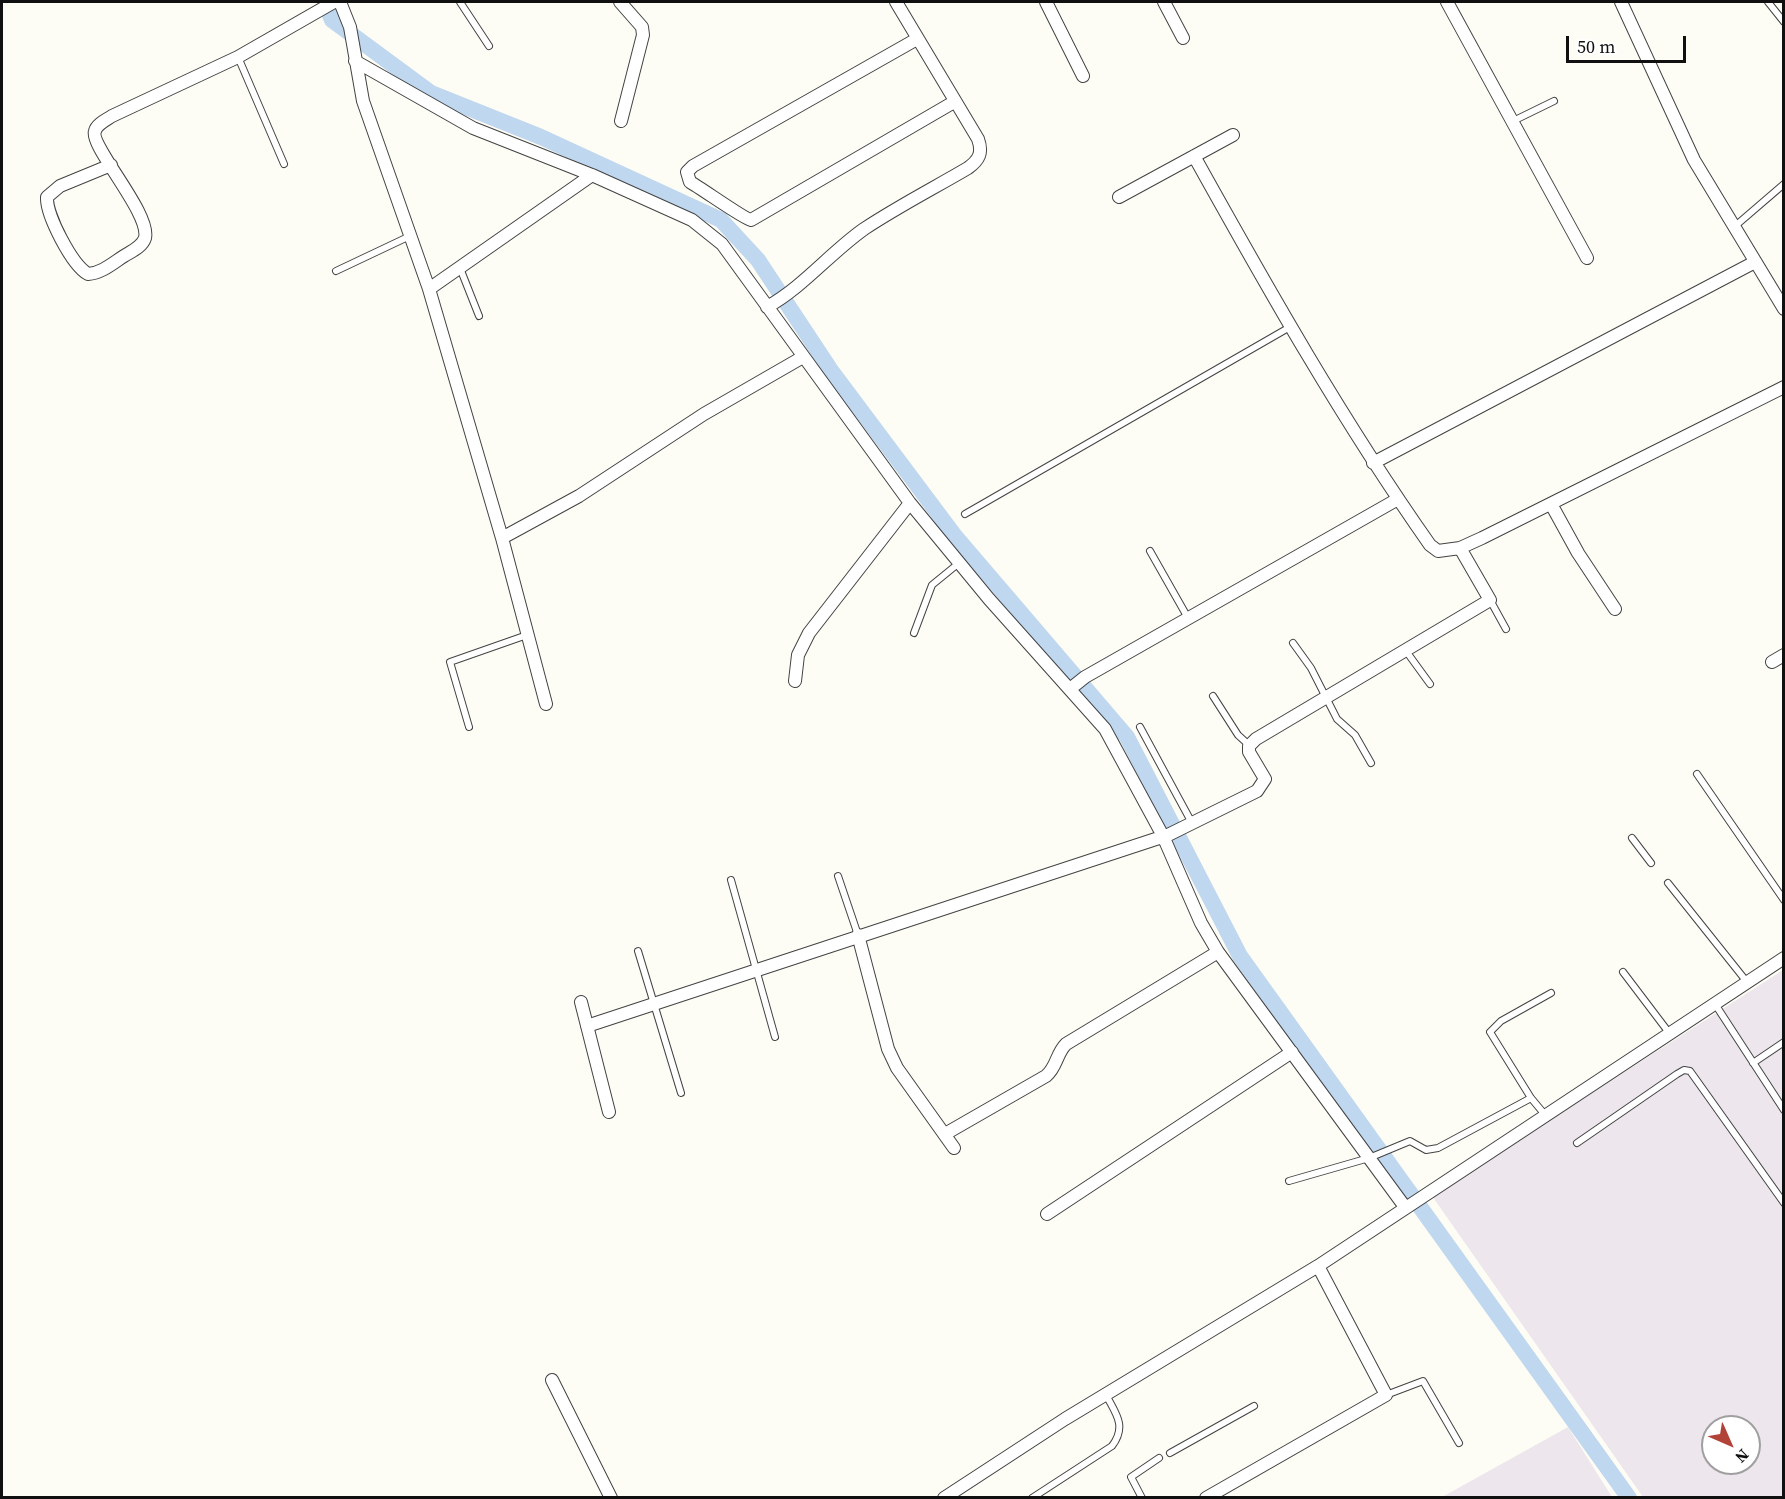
<!DOCTYPE html>
<style>
body{margin:0}
#map{position:relative;width:1785px;height:1499px;overflow:hidden;background:#fefdf5;font-family:"Source Serif 4",serif}
canvas{display:block}
.frame{position:absolute;inset:0;border:3px solid #101010;pointer-events:none}
.north{position:absolute;left:1701px;top:1415px;width:60px;height:60px;box-sizing:border-box;background:#fff;border:2px solid #9f9f9f;border-radius:50%;rotate:135deg;font-size:16px;font-weight:700;line-height:24px;text-align:center;color:#101010}
.north::after{content:'';display:block;margin:auto;width:21px;height:27px;background:#b14338;clip-path:polygon(50% 0,100% 100%,50% 72%,0 100%)}
.scale{position:absolute;left:1566px;top:36px;width:120px;height:27px;box-sizing:border-box;border:3px solid #101010;border-top:0;padding-left:8px;font-size:18px;line-height:21px;white-space:nowrap;color:#101010;-webkit-text-stroke:4px #fff;paint-order:stroke}
</style>
<div id="map">
<canvas width="1785" height="1499"></canvas>
<div class="frame"></div>
<div class="north">N</div>
<div class="scale">50 m</div>
</div>
<script>
const ctx = document.querySelector('canvas').getContext('2d');
ctx.lineJoin = 'round';
function fillPath(path, color) { ctx.fillStyle = color; ctx.fill(path, 'evenodd'); }
function strokePath(path, color, width, dash) { ctx.strokeStyle = color; ctx.lineWidth = width; ctx.lineCap = dash ? 'butt' : 'round'; ctx.setLineDash(dash || []); ctx.stroke(path); }
fillPath(new Path2D(`
 M1783,970V1497H1643L1432,1196ZM1713,1427H1749V1463H1713Z
 M1568,1427L1612,1497H1442Z`), '#ede6ed');
strokePath(new Path2D(`
 M325,2L332,20L431,93L541,137L721,220L758,260L830,369L955,536L1127,737L1240,956L1629,1498`), '#bfd7ef', 16);
const service = new Path2D(`
 M460,2L489,46
 M1768,2L1784,22
 M238,57L284,164
 M1511,122L1554,101
 M1734,227L1784,184
 M460,268L479,316
 M336,271L410,236
 M965,514L1290,327
 M1150,551L1188,618
 M1490,600L1506,629
 M914,633L932,585L959,563
 M1293,643L1311,668L1337,719L1355,735L1371,763
 M1406,651L1430,684
 M1213,696L1238,735L1249,745
 M469,727L450,662L527,635
 M1140,727L1192,823
 M1697,774L1784,900
 M1632,838L1651,863
 M838,876L858,935
 M731,880L775,1037
 M1668,883L1747,982
 M638,951L681,1093
 M1623,972L1670,1034
 M1715,1004L1784,1110
 M1753,1063L1784,1042
 M1546,1116L1531,1098L1490,1032L1501,1021L1551,993
 M1577,1143L1677,1074L1684,1070L1690,1071L1784,1203
 M1289,1181L1369,1158L1410,1141L1426,1150L1438,1148L1531,1098
 M1386,1395L1423,1381L1459,1443
 M1170,1453L1254,1406
 M1032,1498L1112,1446C1127,1426 1116,1414 1106,1395
 M1142,1498L1131,1477L1159,1458`);
const minor = new Path2D(`
 M340,2L350,27L363,101L429,289L502,538L546,704
 M620,2L642,27L643,35L621,121
 M1046,2L1083,76
 M1164,2L1183,38
 M1447,2L1587,258
 M1621,2L1694,160L1784,309
 M917,39L693,166L687,172L690,182C701,188 744,219 751,220L954,102
 M355,61L473,128L592,175L692,220L722,244L910,503L989,599L1105,729L1163,836L1201,923L1218,952L1405,1207
 M1194,156C1268,289 1342,420 1430,545L1438,551L1460,548L1482,538L1784,387
 M111,165L60,186L47,197C46,215 72,265 88,274C102,273 113,263 124,256C132,251 142,247 145,238C151,213 89,146 95,131C97,124 106,120 112,116L238,57L334,2
 M1119,197L1233,135
 M429,289L592,175
 M767,307C803,287 830,253 864,229C897,207 934,188 968,168C979,160 983,153 978,139L896,2
 M1373,463L1755,262
 M1551,504L1578,553L1615,609
 M502,538L579,496L704,414L803,357
 M1772,662L1784,655
 M795,681L798,655L809,633L910,503
 M1070,689L1085,677L1398,499
 M858,935L888,1049L897,1068L954,1148
 M581,1002L609,1112
 M587,1026L1168,835L1257,791L1265,779L1249,752V746L1256,739L1490,600L1460,548
 M945,1134L1046,1076C1057,1067 1056,1054 1066,1044L1218,952
 M1047,1214L1292,1052
 M552,1380L611,1498
 M944,1498L1065,1419L1318,1266L1784,958
 M1206,1498L1386,1395L1318,1266`);
strokePath(service, '#434343', 8);
strokePath(minor, '#434343', 14);
strokePath(service, '#fff', 6);
strokePath(minor, '#fff', 12);
</script>
